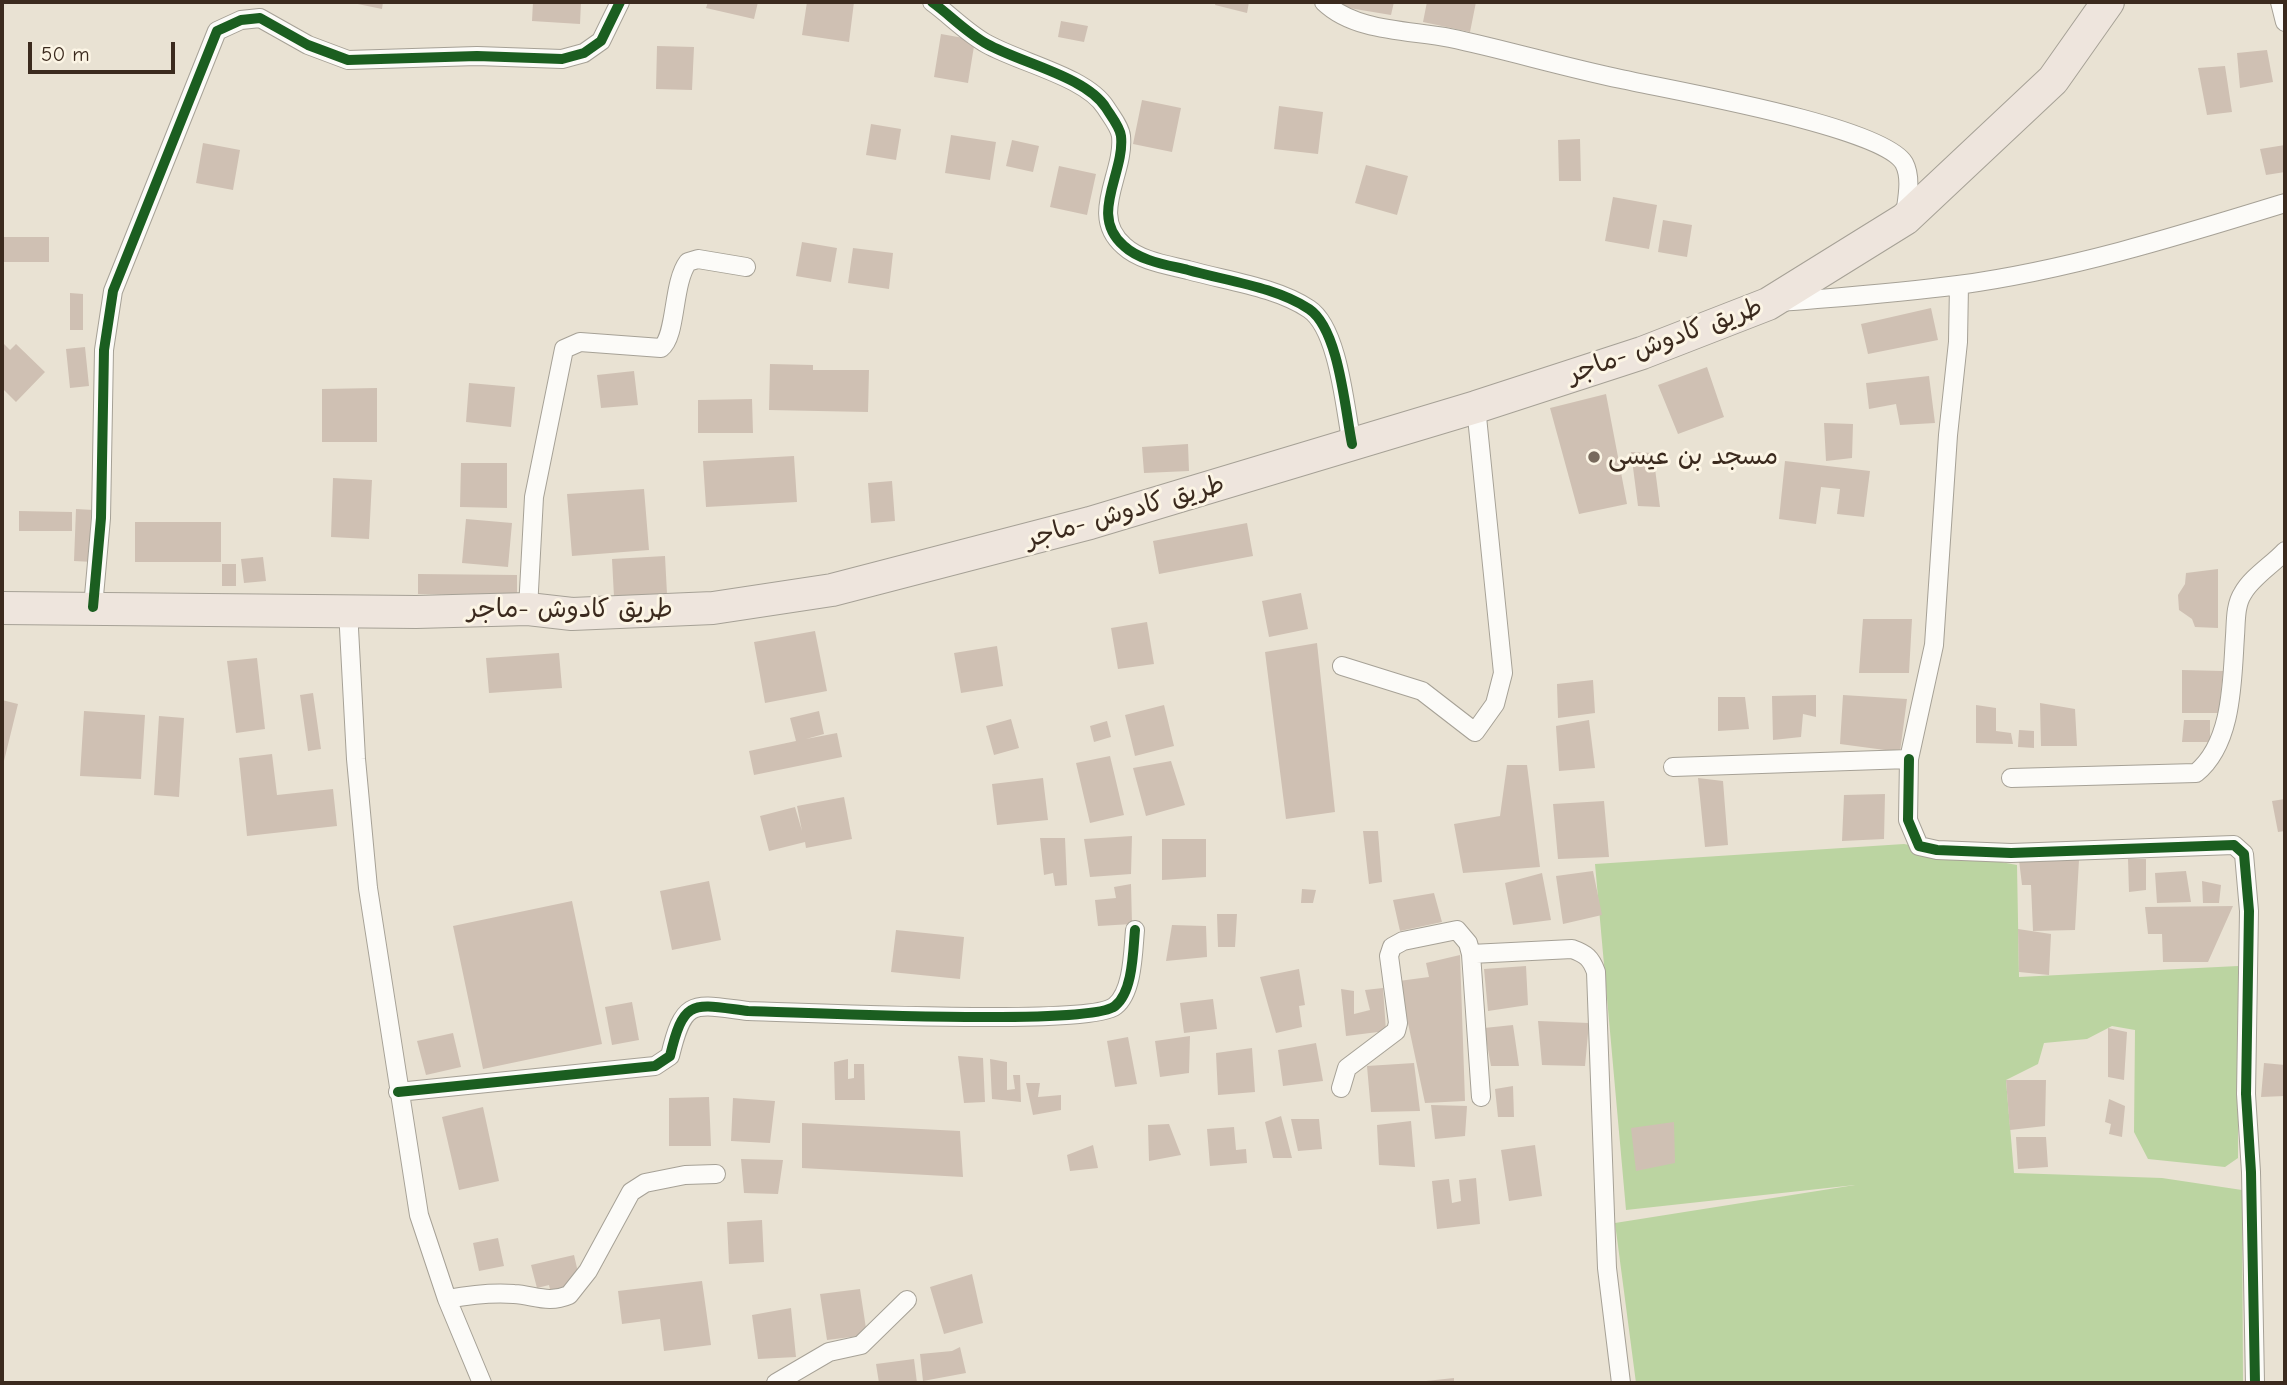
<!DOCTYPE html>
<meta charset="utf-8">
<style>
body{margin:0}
#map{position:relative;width:2287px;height:1385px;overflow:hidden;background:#e9e2d3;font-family:"Comic Neue",sans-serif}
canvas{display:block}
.frame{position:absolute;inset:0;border:4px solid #3b2a1e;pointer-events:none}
.scale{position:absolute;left:28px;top:42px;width:147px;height:32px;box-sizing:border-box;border:4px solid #3b2a1e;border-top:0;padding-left:9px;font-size:21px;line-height:24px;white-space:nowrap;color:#3b2a1e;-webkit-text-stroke:5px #fcf5e5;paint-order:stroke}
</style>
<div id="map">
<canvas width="2287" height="1385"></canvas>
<div class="frame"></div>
<div class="scale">50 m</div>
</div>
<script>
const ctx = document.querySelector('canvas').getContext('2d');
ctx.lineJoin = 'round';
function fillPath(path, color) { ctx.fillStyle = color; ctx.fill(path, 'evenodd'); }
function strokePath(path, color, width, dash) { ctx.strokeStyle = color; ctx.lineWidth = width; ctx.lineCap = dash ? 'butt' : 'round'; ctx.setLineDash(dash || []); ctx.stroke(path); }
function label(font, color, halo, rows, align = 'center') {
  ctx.font = font + ' "Comic Neue","Playpen Sans Arabic",sans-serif'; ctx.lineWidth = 6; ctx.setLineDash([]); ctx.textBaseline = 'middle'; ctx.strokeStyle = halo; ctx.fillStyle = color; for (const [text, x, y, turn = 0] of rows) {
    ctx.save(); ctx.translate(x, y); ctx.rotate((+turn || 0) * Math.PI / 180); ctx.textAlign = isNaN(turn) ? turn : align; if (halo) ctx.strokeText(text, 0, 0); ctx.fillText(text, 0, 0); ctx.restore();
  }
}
fillPath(new Path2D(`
 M1904,844L2017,865L2019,977L2238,966V1158L2225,1167L2148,1159L2134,1132L2135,1030L2112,1026L2087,1039L2044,1043L2038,1064L2006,1080L2014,1173L2162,1178L2242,1190L2243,1383H1636L1615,1223L1855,1185L1626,1210L1595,864Z`), '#bbd4a1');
fillPath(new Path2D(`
 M348,2H383L382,9Z
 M533,2H581L580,24L532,21Z
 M708,2H758L754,19L706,8Z
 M807,2H854L849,42L802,35Z
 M1216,2H1249L1247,13L1215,5Z
 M1344,2H1394L1391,15L1343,7Z
 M1427,2H1476L1470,32L1423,22Z
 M1061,21L1088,26L1084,42L1058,37Z
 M941,34L975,40L968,83L934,77Z
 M657,46L694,47L692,90L656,89Z
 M2267,50L2273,82L2240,88L2237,53Z
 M2225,66L2232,112L2207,115L2198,68Z
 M1142,100L1181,108L1172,152L1133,144Z
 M1279,106L1323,112L1318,154L1274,149Z
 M871,124L901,129L896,160L866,155Z
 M951,135L996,142L990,180L945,173Z
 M1580,139L1581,181H1559L1558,140Z
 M1012,140L1039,146L1033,172L1006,166Z
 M203,143L240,150L233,190L196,183Z
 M2285,145V172L2266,175L2260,149Z
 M1366,165L1408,176L1397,215L1355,203Z
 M1059,166L1096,174L1087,215L1050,207Z
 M1613,197L1657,205L1649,249L1605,241Z
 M1663,220L1692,225L1687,257L1658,252Z
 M2,237H49V262H2Z
 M802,242L837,248L831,282L796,276Z
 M853,248L893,253L889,289L848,283Z
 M70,293L83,294V330H70Z
 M1931,308L1938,340L1868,354L1861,324Z
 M2,342L10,350L16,344L45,372L16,402L2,388Z
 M85,347L89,386L70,388L66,349Z
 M770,364L813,365V370H869L868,412L769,410Z
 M1707,367L1724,417L1678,434L1658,385Z
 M634,371L638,405L601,408L597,375Z
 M1929,376L1935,423L1900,425L1896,404L1869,409L1866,383Z
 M469,383L515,387L511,427L466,422Z
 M377,388V442H322V389Z
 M1606,394L1627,504L1579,514L1550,408Z
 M752,399L753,433H698V400Z
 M1824,423L1853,424L1852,458L1826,461Z
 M1188,444L1189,471L1144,473L1142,447Z
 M1631,452L1653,453L1660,507L1638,506Z
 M794,456L797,502L706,507L703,461Z
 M1785,461L1870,471L1864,517L1837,514L1840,489L1821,487L1816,524L1779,519Z
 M461,463H507V508L460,507Z
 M333,478L372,480L369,539L331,537Z
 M892,481L895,521L871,523L868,483Z
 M644,489L649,550L572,556L567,494Z
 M76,509L94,510L93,562L74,561Z
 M19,511L72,512V531H19Z
 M466,519L512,523L508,567L462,563Z
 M135,522H221V562H135Z
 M1247,523L1253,556L1159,574L1153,541Z
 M665,556L667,594L614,597L612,559Z
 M263,557L266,581L244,583L241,559Z
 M222,564H236V586H222Z
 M2218,569V628L2195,627L2192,619L2179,610L2178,595L2185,584L2186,573Z
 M418,574L517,575V596L418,594Z
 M1301,593L1308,629L1269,637L1262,601Z
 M1863,619H1912L1909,673H1859Z
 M1147,622L1154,664L1118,669L1111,628Z
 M815,631L827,691L765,703L754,642Z
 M1317,643L1335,812L1286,819L1265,652Z
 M997,646L1003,686L961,693L954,653Z
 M559,653L562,688L489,693L486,658Z
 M257,658L265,729L236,733L227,661Z
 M2182,670L2223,671L2219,713H2182Z
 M1593,680L1595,713L1558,718L1557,684Z
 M313,693L321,749L308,751L300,695Z
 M1816,695V717L1803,714L1801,737L1773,740L1772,696Z
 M1843,695L1907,699L1900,752L1840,744Z
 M1718,697H1745L1749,729L1718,731Z
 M2,700L18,704L3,765H2Z
 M2040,703L2075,709L2077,746H2041Z
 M1164,705L1174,746L1135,756L1125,715Z
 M1976,705L1996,708V731L2011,733L2013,744L1976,743Z
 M84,711L145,715L141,779L80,776Z
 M819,711L824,734L806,739L837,733L842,757L754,775L749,751L796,741L790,718Z
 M159,716L184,718L179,797L154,795Z
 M1011,719L1019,748L994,755L986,726Z
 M1589,720L1595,768L1559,771L1556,726Z
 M2184,720H2210V742H2182Z
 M1107,721L1111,737L1094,742L1090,726Z
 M2019,730L2034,731V748L2018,747Z
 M272,754L277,795L333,789L337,826L247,836L239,758Z
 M1110,756L1124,815L1090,823L1076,763Z
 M1171,761L1185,805L1146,816L1133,768Z
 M1507,765H1527L1540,867L1463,873L1454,824L1500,816Z
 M1043,778L1048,820L997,825L992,784Z
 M1698,778L1723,781L1728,845L1705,847Z
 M1885,794L1884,839L1842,841L1844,795Z
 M844,797L852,839L806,848L805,842L769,851L760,816L795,807L802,831L797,806Z
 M2285,799V831L2278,832L2272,801Z
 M1604,801L1609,857L1558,859L1553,804Z
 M1363,831H1378L1382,882L1369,884Z
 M1132,836L1131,874L1090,877L1084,839Z
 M1040,838H1065L1067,885L1055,886L1053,873L1044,875Z
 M1162,839H1206V877L1162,880Z
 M2128,859H2146V890L2129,892Z
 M2019,860H2079L2075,930L2033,931L2031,885H2022Z
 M1593,871L1602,915L1563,924L1556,876Z
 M2186,871L2191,902L2157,903L2155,873Z
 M1542,873L1551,920L1513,925L1505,883Z
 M709,881L721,940L672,950L660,891Z
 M2202,881L2221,885L2219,903H2203Z
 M1131,884L1132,924L1098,926L1095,900L1116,898L1114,887Z
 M1302,889L1316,890L1313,903H1301Z
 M1434,893L1442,922L1400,931L1393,900Z
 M572,901L602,1044L483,1069L453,926Z
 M2233,906L2208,962H2163L2162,934H2148L2145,907Z
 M1217,914H1237L1235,947H1218Z
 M1172,925L1206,926L1207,957L1166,961Z
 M2018,929L2051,934L2049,975L2019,972Z
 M896,930L964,937L960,979L891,972Z
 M1460,955L1465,1101L1425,1103L1399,981L1429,977L1426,963Z
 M1526,966L1528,1005L1488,1011L1484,969Z
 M1299,969L1305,1005L1299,1006L1302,1027L1276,1033L1260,977Z
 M1383,988L1386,1031L1346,1036L1341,989L1354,991V1014L1370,1010L1365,990Z
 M1213,999L1217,1029L1184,1033L1180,1003Z
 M632,1002L639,1040L612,1045L605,1007Z
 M1538,1021L1589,1023L1585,1066L1542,1065Z
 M1513,1025L1519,1066H1491L1484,1028Z
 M2108,1028L2127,1032L2124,1080L2108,1077Z
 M453,1033L461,1067L426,1075L417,1041Z
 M1190,1036L1189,1073L1160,1077L1155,1041Z
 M1128,1037L1137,1084L1115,1087L1107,1041Z
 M1316,1043L1323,1081L1283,1086L1278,1050Z
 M1252,1048L1255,1092L1218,1095L1216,1053Z
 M958,1056L983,1058L985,1102L964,1103Z
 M848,1059V1079L854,1078V1064H864L865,1100H835L834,1062Z
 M990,1059L1007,1062V1090L1015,1089L1013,1075H1020L1021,1102L992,1099Z
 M1414,1063L1420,1111L1371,1112L1367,1066Z
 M2264,1063L2285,1065V1096L2261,1097Z
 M2006,1080H2046L2045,1126L2010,1130Z
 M1026,1083H1040L1038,1097L1061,1095V1110L1033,1115Z
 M1513,1086L1514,1117H1498L1495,1089Z
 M709,1097L711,1146H669V1098Z
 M733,1098L775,1101L770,1143L731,1141Z
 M2109,1099L2125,1106L2122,1137L2109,1134L2111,1124L2105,1122Z
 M1431,1105L1467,1106L1465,1136L1435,1139Z
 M483,1107L499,1181L459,1190L442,1117Z
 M1281,1116L1292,1158H1273L1265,1122Z
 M1291,1119H1319L1322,1149L1298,1151Z
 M1411,1121L1415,1167L1379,1165L1377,1125Z
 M1674,1122L1675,1163L1636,1171L1631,1128Z
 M802,1123L960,1131L963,1177L802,1168Z
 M1169,1124L1181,1155L1149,1161L1148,1125Z
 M1234,1127L1236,1150L1246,1149L1247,1163L1210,1166L1207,1129Z
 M2016,1137H2046L2048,1167L2018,1169Z
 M1093,1145L1098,1168L1070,1171L1067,1155Z
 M1535,1145L1542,1196L1509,1201L1501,1150Z
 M741,1159L783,1160L778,1194L744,1193Z
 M1476,1178L1480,1224L1437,1229L1432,1181L1449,1179L1452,1203L1461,1201L1459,1180Z
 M762,1220L764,1262L729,1264L727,1222Z
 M498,1238L504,1266L479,1271L473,1243Z
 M574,1255L580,1281L566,1284L568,1290L551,1294L549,1285L537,1288L531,1265Z
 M972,1274L983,1323L944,1334L930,1287Z
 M702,1281L711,1345L664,1351L660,1319L622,1324L618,1291Z
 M860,1289L867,1335L827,1340L820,1294Z
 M791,1308L796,1357L758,1359L752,1315Z
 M960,1347L966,1373L923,1381L920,1354L952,1351Z
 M914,1359L917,1383H879L876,1364Z
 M1454,1378V1383H1426V1381Z`), '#cfc0b3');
const street = new Path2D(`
 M932,2C950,15 967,33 987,44C1021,63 1087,77 1106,108C1111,116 1120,127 1121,136C1125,174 1088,215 1124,246C1140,261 1168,265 1188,270C1227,281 1276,287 1309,309C1339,329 1345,410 1352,444
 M1324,2C1355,32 1410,30 1450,38C1507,50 1563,67 1621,79C1670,90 1882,126 1904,163C1912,178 1907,199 1905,215
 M2280,2L2285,22
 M1782,302C1841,297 1900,293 1958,285C2069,270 2178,236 2285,203
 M93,607L101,518L104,350L113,291L217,31L241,20L260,18L308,45L348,60L477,56L562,59L584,53L601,41L620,2
 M528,609L534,497L564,349L580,342L661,348C677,336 672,283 688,262L698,259L746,267
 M348,610L356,759L368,888L419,1215L447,1299L482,1383
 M1342,666L1422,691L1475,732L1495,704L1503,673L1476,407
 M1909,759L1908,820L1919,846L1937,850L2011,853L2234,845L2244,854L2249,911L2246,1094L2251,1172L2255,1383
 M1673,767L1909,759L1934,645L1948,435L1958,342L1959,285
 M2011,778L2196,773C2233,743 2232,680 2235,636C2236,622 2235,605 2243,593C2252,577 2272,565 2285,551
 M1341,1088L1347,1068L1396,1031L1398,1023L1389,956L1392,947L1403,941L1457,930L1468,943L1471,954
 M398,1092L655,1066L670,1056C684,997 693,1004 748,1011C801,1012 1089,1027 1115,1006C1133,992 1133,951 1135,930
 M1481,1097L1471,954L1572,949C1586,954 1591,958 1596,972L1607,1268L1621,1383
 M447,1299C469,1295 491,1292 514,1294C534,1295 548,1304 569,1295L588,1271L631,1192L645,1183L685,1175L716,1174
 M776,1383L829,1352L861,1345L907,1300`);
const highway = new Path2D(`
 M2,608L416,612L528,609L572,614L713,608L832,590L1090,523L1476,407L1642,353L1768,304L1905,219L2053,80L2108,2`);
strokePath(street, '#a6a196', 20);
strokePath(highway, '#a6a196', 34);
strokePath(street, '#fcfbf8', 18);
strokePath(highway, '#eee5dd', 32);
strokePath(new Path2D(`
 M932,2C950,15 967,33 987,44C1021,63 1087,77 1106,108C1111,116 1120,127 1121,136C1125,174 1088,215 1124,246C1140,261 1168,265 1188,270C1227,281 1276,287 1309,309C1339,329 1345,410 1352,444
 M93,607L101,518L104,350L113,291L217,31L241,20L260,18L308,45L348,60L477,56L562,59L584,53L601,41L620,2
 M1909,759L1908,820L1919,846L1937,850L2011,853L2234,845L2244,854L2249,911L2246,1094L2251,1172L2255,1383
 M398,1092L655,1066L670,1056C684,997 693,1004 748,1011C801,1012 1089,1027 1115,1006C1133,992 1133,951 1135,930`), '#1b5e20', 10);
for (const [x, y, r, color] of [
 [1594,457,7,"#786a5d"]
]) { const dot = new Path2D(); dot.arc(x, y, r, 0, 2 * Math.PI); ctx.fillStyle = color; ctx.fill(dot); strokePath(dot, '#fcf5e5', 2.5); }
label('26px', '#3b2a1e', '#fcf5e5', [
 ["طريق كادوش -ماجر",1665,341,-20],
 ["طريق كادوش -ماجر",1125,512,-16],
 ["طريق كادوش -ماجر",570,610]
]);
label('26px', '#3b2a1e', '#fcf5e5', [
 ["مسجد بن عيسى",1608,457]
], 'left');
</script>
